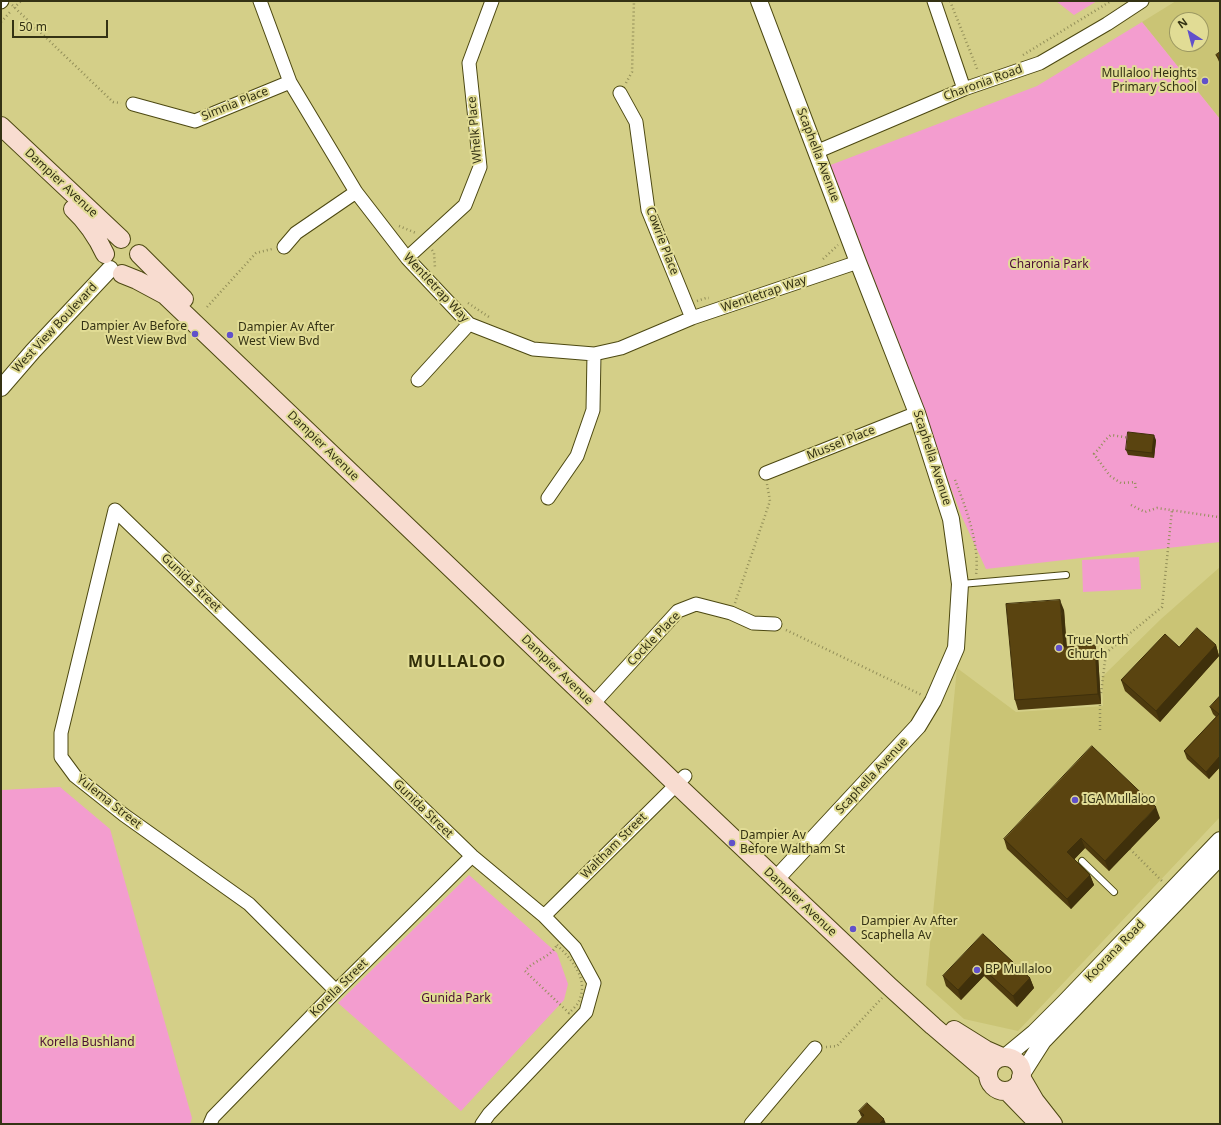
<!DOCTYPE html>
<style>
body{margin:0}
#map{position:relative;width:1221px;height:1125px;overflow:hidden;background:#d4cf88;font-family:"Noto Sans",sans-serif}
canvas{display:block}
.frame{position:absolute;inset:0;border:2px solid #343214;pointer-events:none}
.north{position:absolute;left:1169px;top:12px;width:40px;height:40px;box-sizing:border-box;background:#e1dc95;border:1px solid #9c9861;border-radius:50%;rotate:324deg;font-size:11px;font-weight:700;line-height:16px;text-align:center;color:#343214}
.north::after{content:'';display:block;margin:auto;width:14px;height:18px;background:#6151ca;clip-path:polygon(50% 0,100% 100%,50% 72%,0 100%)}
.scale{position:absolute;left:12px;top:20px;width:96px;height:18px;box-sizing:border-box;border:2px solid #343214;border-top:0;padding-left:5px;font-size:12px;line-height:14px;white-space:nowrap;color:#343214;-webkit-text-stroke:3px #e1dc95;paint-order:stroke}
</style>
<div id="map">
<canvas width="1221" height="1125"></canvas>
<div class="frame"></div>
<div class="north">N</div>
<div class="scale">50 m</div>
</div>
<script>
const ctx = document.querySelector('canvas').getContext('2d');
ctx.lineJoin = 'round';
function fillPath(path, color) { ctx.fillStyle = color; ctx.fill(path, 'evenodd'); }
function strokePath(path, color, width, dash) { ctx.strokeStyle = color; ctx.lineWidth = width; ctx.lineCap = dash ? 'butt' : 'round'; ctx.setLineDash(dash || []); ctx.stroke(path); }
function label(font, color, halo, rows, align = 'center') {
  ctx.font = font + ' "Noto Sans",sans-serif'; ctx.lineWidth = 4; ctx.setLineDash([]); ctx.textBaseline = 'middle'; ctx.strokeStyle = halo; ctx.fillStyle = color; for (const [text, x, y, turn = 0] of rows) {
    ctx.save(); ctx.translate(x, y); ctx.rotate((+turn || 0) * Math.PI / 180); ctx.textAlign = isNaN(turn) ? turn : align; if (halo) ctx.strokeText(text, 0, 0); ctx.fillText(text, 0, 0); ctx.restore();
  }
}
fillPath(new Path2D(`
 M1176,1H1220V119L1142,22ZM1177,20H1201V44H1177Z
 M1220,567V817L1018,1031L964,1019L926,985L957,668L1016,712L1103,706L1102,677L1161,619Z`), '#cac475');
fillPath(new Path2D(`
 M1056,1H1097L1074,15Z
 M1142,22L1220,119V542L986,569L962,517L828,166L1037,86Z
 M1139,557L1141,589L1083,592L1082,560Z
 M60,787L110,829L192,1118L190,1124H1V790Z
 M469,875L557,953L568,984L564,1000L461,1111L338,1003Z`), '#f39dcf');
const service = new Path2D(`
 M961,584L1066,575
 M1082,861L1114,892`);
const minor = new Path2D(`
 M260,1L290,82L356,192L407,258L469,324L533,349L594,354L621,348L692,318L858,262
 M934,1L964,89
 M1,2L2,1
 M620,93L636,122L648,210L692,318
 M133,104L195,121L290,82
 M816,152L964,89L1040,63L1107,24L1142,1
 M284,247L296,233L356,192
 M407,258L465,205L480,167L469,63L492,1
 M418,380L469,324
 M766,473L917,413
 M548,498L577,456L593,410L594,354
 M115,510L472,856L544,916L575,948L594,983L586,1012L489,1114L482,1124
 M115,510L61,733V757L75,776L124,815L249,904L336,991
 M593,704L678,611L696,604L731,613L753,623L775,624
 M544,916L685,776
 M210,1124L213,1117L336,991L472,856
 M751,1124L815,1048`);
const tertiary = new Path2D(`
 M759,1L858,262L917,413L951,519L960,584L956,648L933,701L918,726L776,879
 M1,388L33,351L110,269
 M1005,1057L1034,1033L1065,1002L1220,840
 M1022,1074L1043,1041L1220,857`);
const secondary = new Path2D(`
 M1,126L121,239
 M73,209C87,222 97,237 105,254
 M139,254L184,299
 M122,274L137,280L165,295L593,704L676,784L889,986L933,1026L988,1073
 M954,1030L986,1050L1002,1057
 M988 1074a17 17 0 1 1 34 0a17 17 0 1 1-34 0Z
 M1021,1077L1035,1101L1053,1124
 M1007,1091L1039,1124`);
strokePath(service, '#4c4811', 8);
strokePath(minor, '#4c4811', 15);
strokePath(tertiary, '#4c4811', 18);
strokePath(secondary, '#4c4811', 20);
strokePath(new Path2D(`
 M950,1L978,71
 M12,5L113,102L121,103
 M14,8L21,1
 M1,22L11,11
 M1023,55L1111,1
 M626,83L632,72L634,1
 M399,226L416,233
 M432,250L434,253L435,268
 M823,259L838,245
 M697,301L706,298H709
 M468,303L489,317
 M207,307L256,253L272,249
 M1130,438L1111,435C1104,440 1101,447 1094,454L1110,476L1121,483L1135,482L1136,490
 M955,480C966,508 980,545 976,575
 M1131,505L1145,512L1157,508L1218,517L1220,516
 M735,603L770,501L767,484
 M786,630L922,695
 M1101,693L1106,653L1162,607L1172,510
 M1100,730V702
 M1130,849L1162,881
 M557,945C573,961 590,980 578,1003C576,1006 572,1010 569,1013L525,971C535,959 549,959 557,945Z
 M826,1047L837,1046L882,998`), '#928e58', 2.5, [1, 3]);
strokePath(service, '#fff', 6);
strokePath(minor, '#fff', 13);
strokePath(tertiary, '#fff', 16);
strokePath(secondary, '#f8dcd0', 18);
fillPath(new Path2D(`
 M1220,52V64L1216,55Z
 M1156,440L1154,458L1128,455L1126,450Z
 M1064,610L1067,647L1098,655L1101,704L1018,710L1015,700Z
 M1216,645L1219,656L1160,722L1125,691L1121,680L1179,647Z
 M1220,696V767L1209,779L1187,759L1184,751L1216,717L1213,714L1210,707Z
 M1160,818L1109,871L1085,848L1074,859L1090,875L1094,885L1071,909L1007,849L1004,839Z
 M983,934L1030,978L1034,988L1017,1007L984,976L961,1000L946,986L943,976Z
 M859,1111L886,1124L862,1117L861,1116Z`), '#4d3a0e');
fillPath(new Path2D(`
 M1154,435L1156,440L1154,458L1152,453Z
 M1060,600L1064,610L1067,657L1064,647Z
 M1095,645L1098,655L1101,704L1098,694Z
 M1216,645L1219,656L1160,722L1156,711Z
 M1220,756V767L1209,779L1206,772Z
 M1156,807L1160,818L1109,871L1105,861Z
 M1081,838L1085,848L1071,863L1067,852Z
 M1090,875L1094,885L1071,909L1067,899Z
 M980,966L984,976L961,1000L958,990Z
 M1030,978L1034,988L1017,1007L1013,996Z
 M884,1119L886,1124H879Z`), '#3f300b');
const building = new Path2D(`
 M1220,52V60L1216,55Z
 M1128,432L1154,435L1152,453L1126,450Z
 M1060,600L1064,647L1095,645L1098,694L1015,700L1006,604Z
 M1197,628L1216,645L1156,711L1121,680L1165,634L1179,647Z
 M1220,696V756L1206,772L1184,751L1219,714L1210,707Z
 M1092,746L1156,807L1105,861L1081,838L1067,852L1090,875L1067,899L1004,839Z
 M983,934L1030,978L1013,996L980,966L958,990L943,976Z
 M867,1103L884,1119L879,1124H856L864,1115L859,1111Z`);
fillPath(building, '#5a4410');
strokePath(building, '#3f300b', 1);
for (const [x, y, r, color] of [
 [1205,81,4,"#6151ca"],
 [195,334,4,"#6151ca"],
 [230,335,4,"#6151ca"],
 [1059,648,4,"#6151ca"],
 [1075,800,4,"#6151ca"],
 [732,843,4,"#6151ca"],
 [853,929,4,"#6151ca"],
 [977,970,4,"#6151ca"]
]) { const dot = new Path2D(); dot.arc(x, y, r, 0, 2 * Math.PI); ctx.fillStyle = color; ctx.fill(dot); strokePath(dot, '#e1dc95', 1.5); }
label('12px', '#343214', '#e1dc95', [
 ["Mullaloo Heights",1197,74,"right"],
 ["Primary School",1197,88,"right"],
 ["Dampier Av Before",187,327,"right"],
 ["West View Bvd",187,341,"right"],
 ["Dampier Av After",238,328],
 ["West View Bvd",238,342],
 ["True North",1067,641],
 ["Church",1067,655],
 ["IGA Mullaloo",1083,800],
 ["Dampier Av",740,836],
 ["Before Waltham St",740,850],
 ["Dampier Av After",861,922],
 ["Scaphella Av",861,936],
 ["BP Mullaloo",985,970]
], 'left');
label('12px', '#343214', '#e1dc95', [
 ["Charonia Road",983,83,-20],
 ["Simnia Place",235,104,-22],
 ["Whelk Place",475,130,-95],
 ["Scaphella Avenue",818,155,69],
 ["Dampier Avenue",61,183,43],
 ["Cowrie Place",662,241,69],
 ["Wentletrap Way",436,288,47],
 ["Wentletrap Way",764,294,-19],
 ["West View Boulevard",55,328,-47],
 ["Mussel Place",841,443,-22],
 ["Dampier Avenue",323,446,44],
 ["Scaphella Avenue",932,458,72],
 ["Gunida Street",191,583,44],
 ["Cockle Place",654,639,-46],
 ["Dampier Avenue",557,670,44],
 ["Scaphella Avenue",872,776,-47],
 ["Yulema Street",109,802,38],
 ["Gunida Street",423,809,44],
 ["Waltham Street",614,846,-45],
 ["Dampier Avenue",800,902,43],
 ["Koorana Road",1115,951,-46],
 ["Korella Street",339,988,-45]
]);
label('12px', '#4a0e36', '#e1dc95', [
 ["Charonia Park",1049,265],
 ["Gunida Park",456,999],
 ["Korella Bushland",87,1043]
]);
ctx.letterSpacing = '1px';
label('bold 16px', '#312e08', '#e1dc95', [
 ["MULLALOO",457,662]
]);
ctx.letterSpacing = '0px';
</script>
